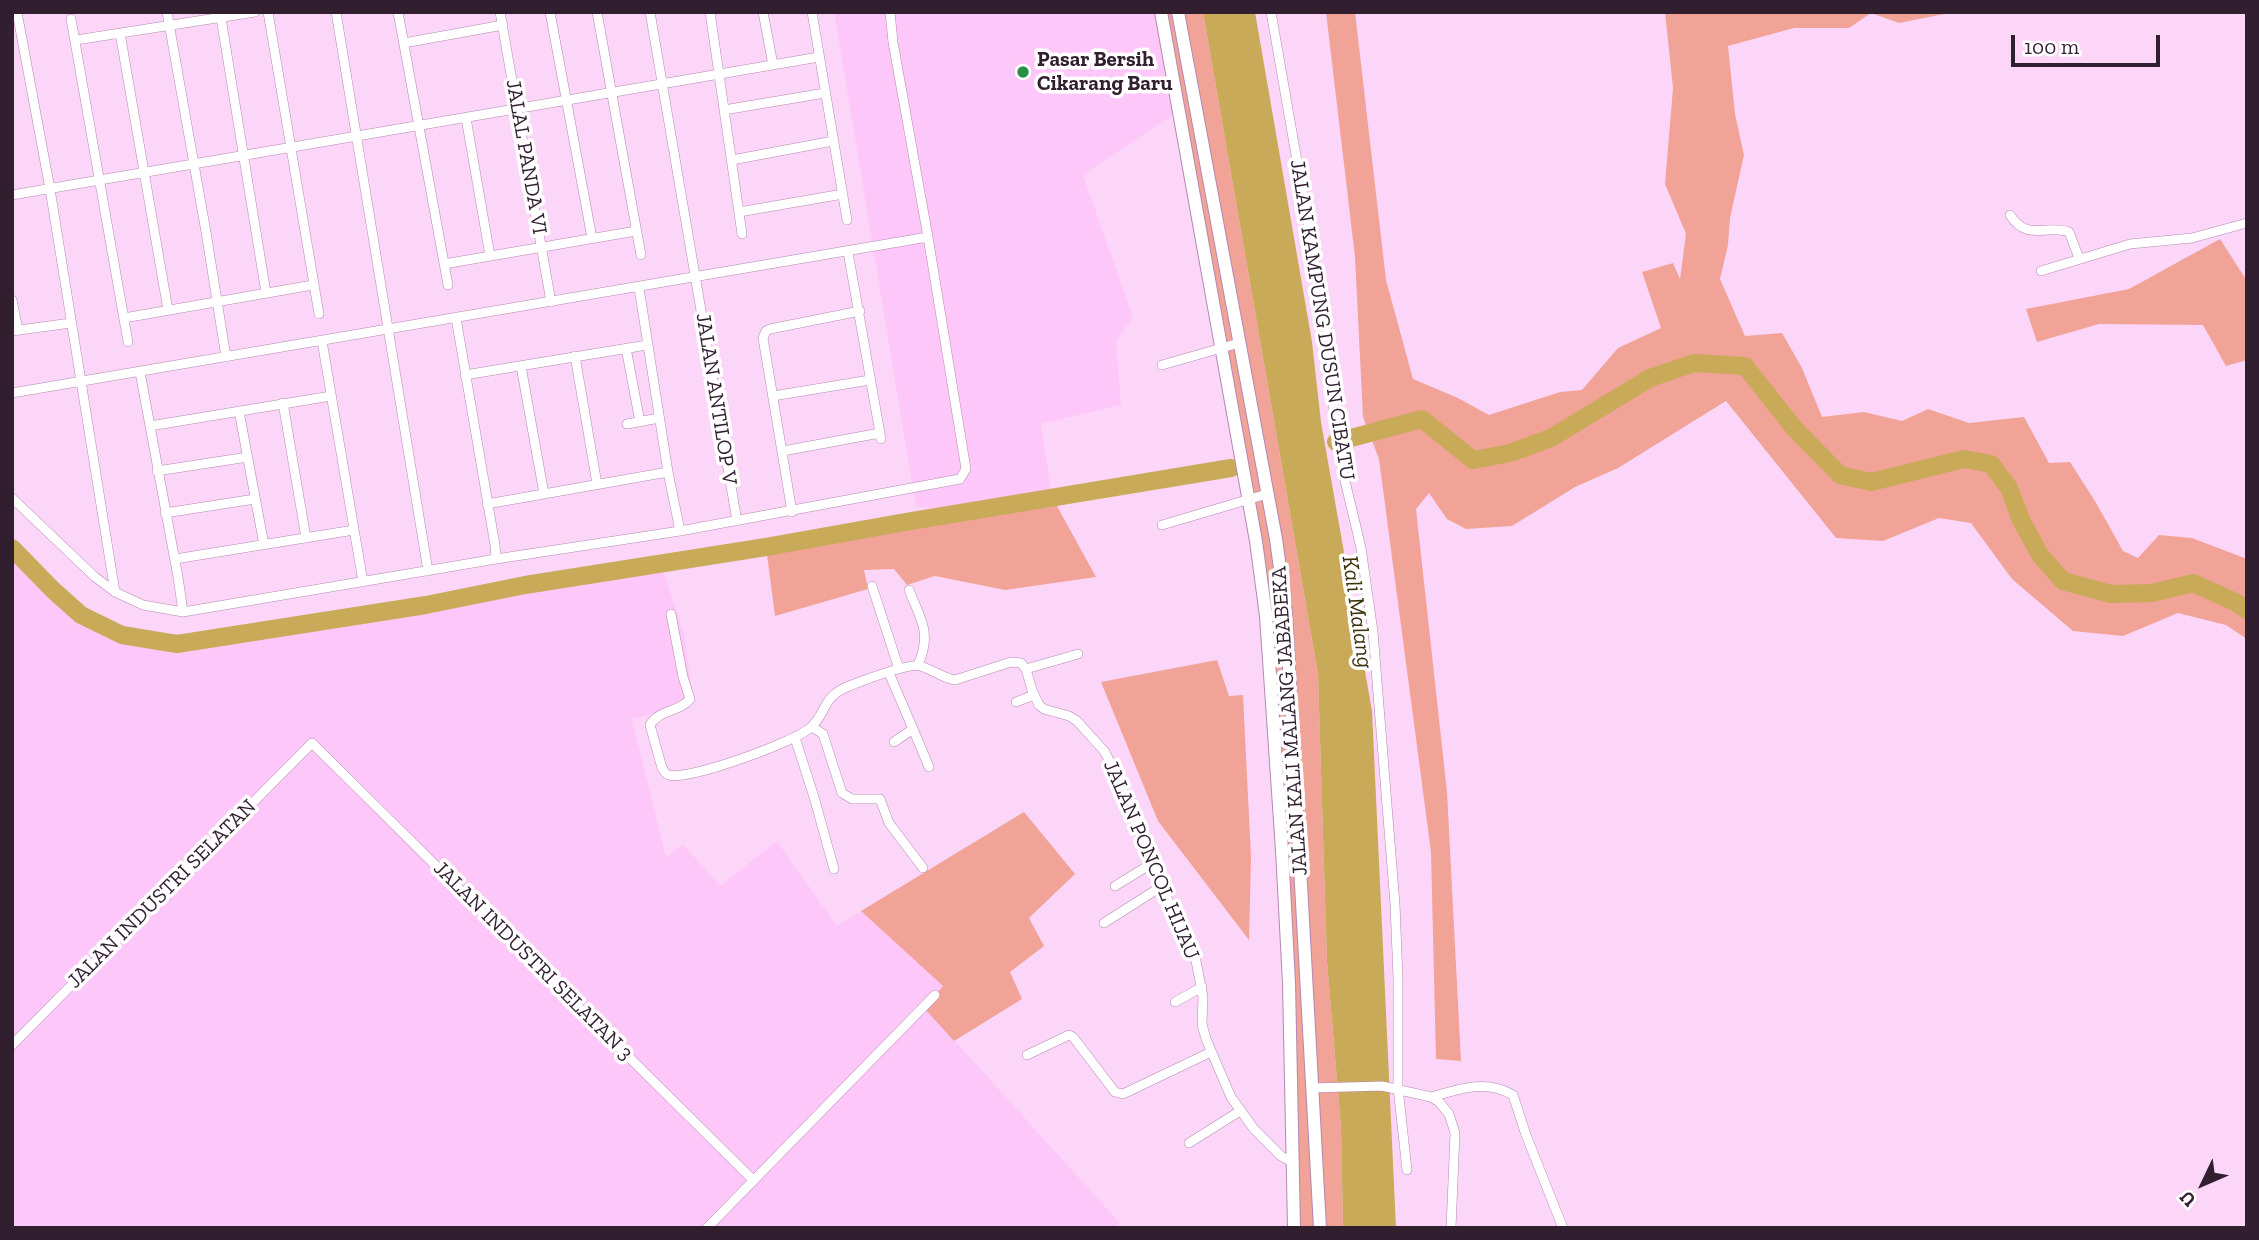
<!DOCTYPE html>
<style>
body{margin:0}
#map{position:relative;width:2259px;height:1240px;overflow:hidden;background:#fcd6f9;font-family:"Zilla Slab",serif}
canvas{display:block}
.frame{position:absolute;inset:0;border:14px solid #311f30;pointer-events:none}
.north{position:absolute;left:2168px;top:1149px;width:70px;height:70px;-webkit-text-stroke:5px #fff;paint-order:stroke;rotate:226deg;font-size:19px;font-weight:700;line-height:28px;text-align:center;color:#311f30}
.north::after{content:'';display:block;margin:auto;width:24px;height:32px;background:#311f30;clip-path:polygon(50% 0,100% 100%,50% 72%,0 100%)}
.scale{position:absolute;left:2011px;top:35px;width:149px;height:32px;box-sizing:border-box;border:4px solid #311f30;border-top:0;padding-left:9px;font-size:21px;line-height:24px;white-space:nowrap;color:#311f30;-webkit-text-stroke:5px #fff;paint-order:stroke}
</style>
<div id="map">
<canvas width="2259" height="1240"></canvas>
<div class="frame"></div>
<div class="north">U</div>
<div class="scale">100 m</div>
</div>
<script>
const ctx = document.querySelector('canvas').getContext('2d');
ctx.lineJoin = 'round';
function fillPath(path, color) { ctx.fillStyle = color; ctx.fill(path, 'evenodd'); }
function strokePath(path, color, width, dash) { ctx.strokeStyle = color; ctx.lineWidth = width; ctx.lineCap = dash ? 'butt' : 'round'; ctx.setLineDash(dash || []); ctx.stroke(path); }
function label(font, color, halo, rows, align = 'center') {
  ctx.font = font + ' "Zilla Slab",serif'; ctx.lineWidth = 7; ctx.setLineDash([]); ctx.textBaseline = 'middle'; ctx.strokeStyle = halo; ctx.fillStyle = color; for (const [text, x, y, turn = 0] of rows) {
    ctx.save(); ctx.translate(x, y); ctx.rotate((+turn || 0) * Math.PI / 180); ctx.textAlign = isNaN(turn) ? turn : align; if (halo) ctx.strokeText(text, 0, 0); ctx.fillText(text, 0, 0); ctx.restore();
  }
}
fillPath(new Path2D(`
 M834,12H1161L1179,111L1083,175L1133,317L1116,342L1121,405L1041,424L1052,497L968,511L916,507Z
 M12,546L81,615L122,635L161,642L185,643L661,563L684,634L694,703L632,719L666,858L683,844L720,886L777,841L837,926L861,911L943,986L925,1008L1120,1223L1114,1228H12Z`), '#fdc8f9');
fillPath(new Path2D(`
 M1161,12H1203L1318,674L1327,962L1341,1127L1343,1228H1294L1266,616Z
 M1326,12H1355L1386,280L1413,379L1458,398L1489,415L1560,392L1582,390L1618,348L1661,328L1642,272L1673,263L1680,279L1686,234L1665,184L1673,88L1665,12H1954L1899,23L1871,13L1849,28H1794L1728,46L1735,114L1744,155L1730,218L1728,245L1720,279L1745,336L1782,333L1802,368L1822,417L1864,412L1902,421L1928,409L1969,423L2024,417L2049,463L2070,462L2095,501L2123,551L2138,558L2159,535L2192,538L2247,559V639L2226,625L2178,613L2123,636L2073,631L2012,579L1971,523L1939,518L1883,541L1836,538L1726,401L1618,468L1575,487L1512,526L1466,529L1447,519L1429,493L1416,509L1447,792L1461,1061L1436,1059L1431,852L1379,459L1363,417L1355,257Z
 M2220,239L2247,281V360L2226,366L2203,325L2099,324L2037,342L2026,309L2129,289Z
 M1052,497L1096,577L1005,590L935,576L907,585L894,569L864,570L868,589L775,616L766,547Z
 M1217,660L1229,696L1243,695L1251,857L1249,940L1158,821L1101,682Z
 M1024,812L1075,874L1029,918L1044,946L1010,972L1022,999L954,1041L924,1008L943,986L861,911Z`), '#f1a397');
fillPath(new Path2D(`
 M1203,12H1255L1312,342L1321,422L1372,711L1396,1228H1343L1341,1127L1327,962L1318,674Z`), '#c8aa58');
strokePath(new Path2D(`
 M1336,442L1422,419L1473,460L1510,453L1551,438L1650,378L1694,363L1745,366L1794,428L1840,475L1871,482L1964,459L1991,464L2009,488L2021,520L2040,555L2063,581L2111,594L2152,593L2193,583L2235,602L2247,610
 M12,548L53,590L81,615L122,635L177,644L426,605L525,585L766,547L911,521L1231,468`), '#c8aa58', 18);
const street = new Path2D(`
 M17,12L50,189L115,592
 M167,12L206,232L226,357
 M268,12L319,314
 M336,12L428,571
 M398,12L448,285
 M500,12L551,302
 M550,12L592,238
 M597,12L641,255
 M650,12L737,521
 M710,12L742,234
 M763,12L773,65
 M812,12L847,220
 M1271,12L1329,344L1335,425L1342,468L1361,548L1373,632L1395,904L1398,978V1088L1407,1170
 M221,18L266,293
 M71,19L128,342
 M120,33L168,310
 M76,40L255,12
 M404,43L503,25
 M724,110L825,93
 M466,118L490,256
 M732,160L833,141
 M12,195L819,57
 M739,212L843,194
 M2010,215C2028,242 2044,224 2069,232L2079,258
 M848,252L881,439
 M444,264L636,231
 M2041,271L2130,244L2192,238L2247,223
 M639,288L668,472L680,531
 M12,300L18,330
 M124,318L313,285
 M456,318L495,545L496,559
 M12,331L71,323
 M322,341L363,582
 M626,348L640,422
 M575,356L597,484
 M1162,365L1239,343
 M521,366L544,494
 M140,372L178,577L183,612
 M465,375L647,345
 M12,393L928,237
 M773,396L870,380
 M283,403L306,538
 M239,411L264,545
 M627,424L659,418
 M150,426L331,396
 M783,451L880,433
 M157,471L248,457
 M12,498L95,577L115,592L143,605L183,612L496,559L680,531L960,479L966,469L928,237L893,42L890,12
 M487,504L668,472
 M792,512L763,338L766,331L770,329L860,311
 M165,513L255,499
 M1162,525L1267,494
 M175,559L354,530
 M872,586L899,669
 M909,590C921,620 932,633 918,665
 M671,614L683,677L690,699C680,712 658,710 650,725L662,768C664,771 665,774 669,775C688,781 794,742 810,728C827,714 821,697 849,686C862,681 908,663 920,666C932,669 942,678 955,680L1011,662L1021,663L1026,669L1032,690L1039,705L1044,709L1069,716L1077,721L1105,752L1121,785L1151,864L1196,961L1203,997L1202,1024L1206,1039L1231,1097L1254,1129L1281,1156L1294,1163
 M1026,669L1078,654
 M889,673L913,729L894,742
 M1016,702L1034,695
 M812,727L823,734L842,793L852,799H880L889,823L923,868
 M913,729L929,767
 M795,738L814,797L834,869
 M1115,886L1151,864
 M1104,923L1162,886
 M1175,1002L1202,987
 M12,1045L312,743L753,1180
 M1027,1055L1069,1035L1073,1037L1115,1092L1123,1094L1211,1052
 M1312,1088L1382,1086L1431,1097L1439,1102L1449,1114L1455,1133L1451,1228
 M1431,1097C1459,1089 1486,1079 1513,1095L1526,1135L1563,1228
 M1189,1143L1240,1111
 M707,1228L935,995`);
const secondary = new Path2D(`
 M1161,12L1256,541L1266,616L1282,850L1289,983L1294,1228
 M1178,12L1276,539L1286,613L1320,1228`);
strokePath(street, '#b488b1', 10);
strokePath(secondary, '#b488b1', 14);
strokePath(street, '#fff', 9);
strokePath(secondary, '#fff', 12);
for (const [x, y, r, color] of [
 [1023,72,7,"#288f46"]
]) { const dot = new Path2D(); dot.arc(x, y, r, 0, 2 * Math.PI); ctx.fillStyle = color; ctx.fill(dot); strokePath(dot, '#fff', 2.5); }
label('bold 21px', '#311f30', '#fff', [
 ["Pasar Bersih",1037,60],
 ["Cikarang Baru",1037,84]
], 'left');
label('21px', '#311f30', '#fff', [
 ["JALAL PANDA VI",526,157,80],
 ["JALAN KAMPUNG DUSUN CIBATU",1322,320,81],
 ["JALAN ANTILOP V",716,399,81],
 ["JALAN KALI MALANG JABABEKA",1290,721,-94],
 ["JALAN PONCOL HIJAU",1151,860,67],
 ["JALAN INDUSTRI SELATAN",162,894,-45],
 ["JALAN INDUSTRI SELATAN 3",533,961,45]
]);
label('italic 23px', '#3d300c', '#fff', [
 ["Kali Malang",1357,612,82]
]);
</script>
